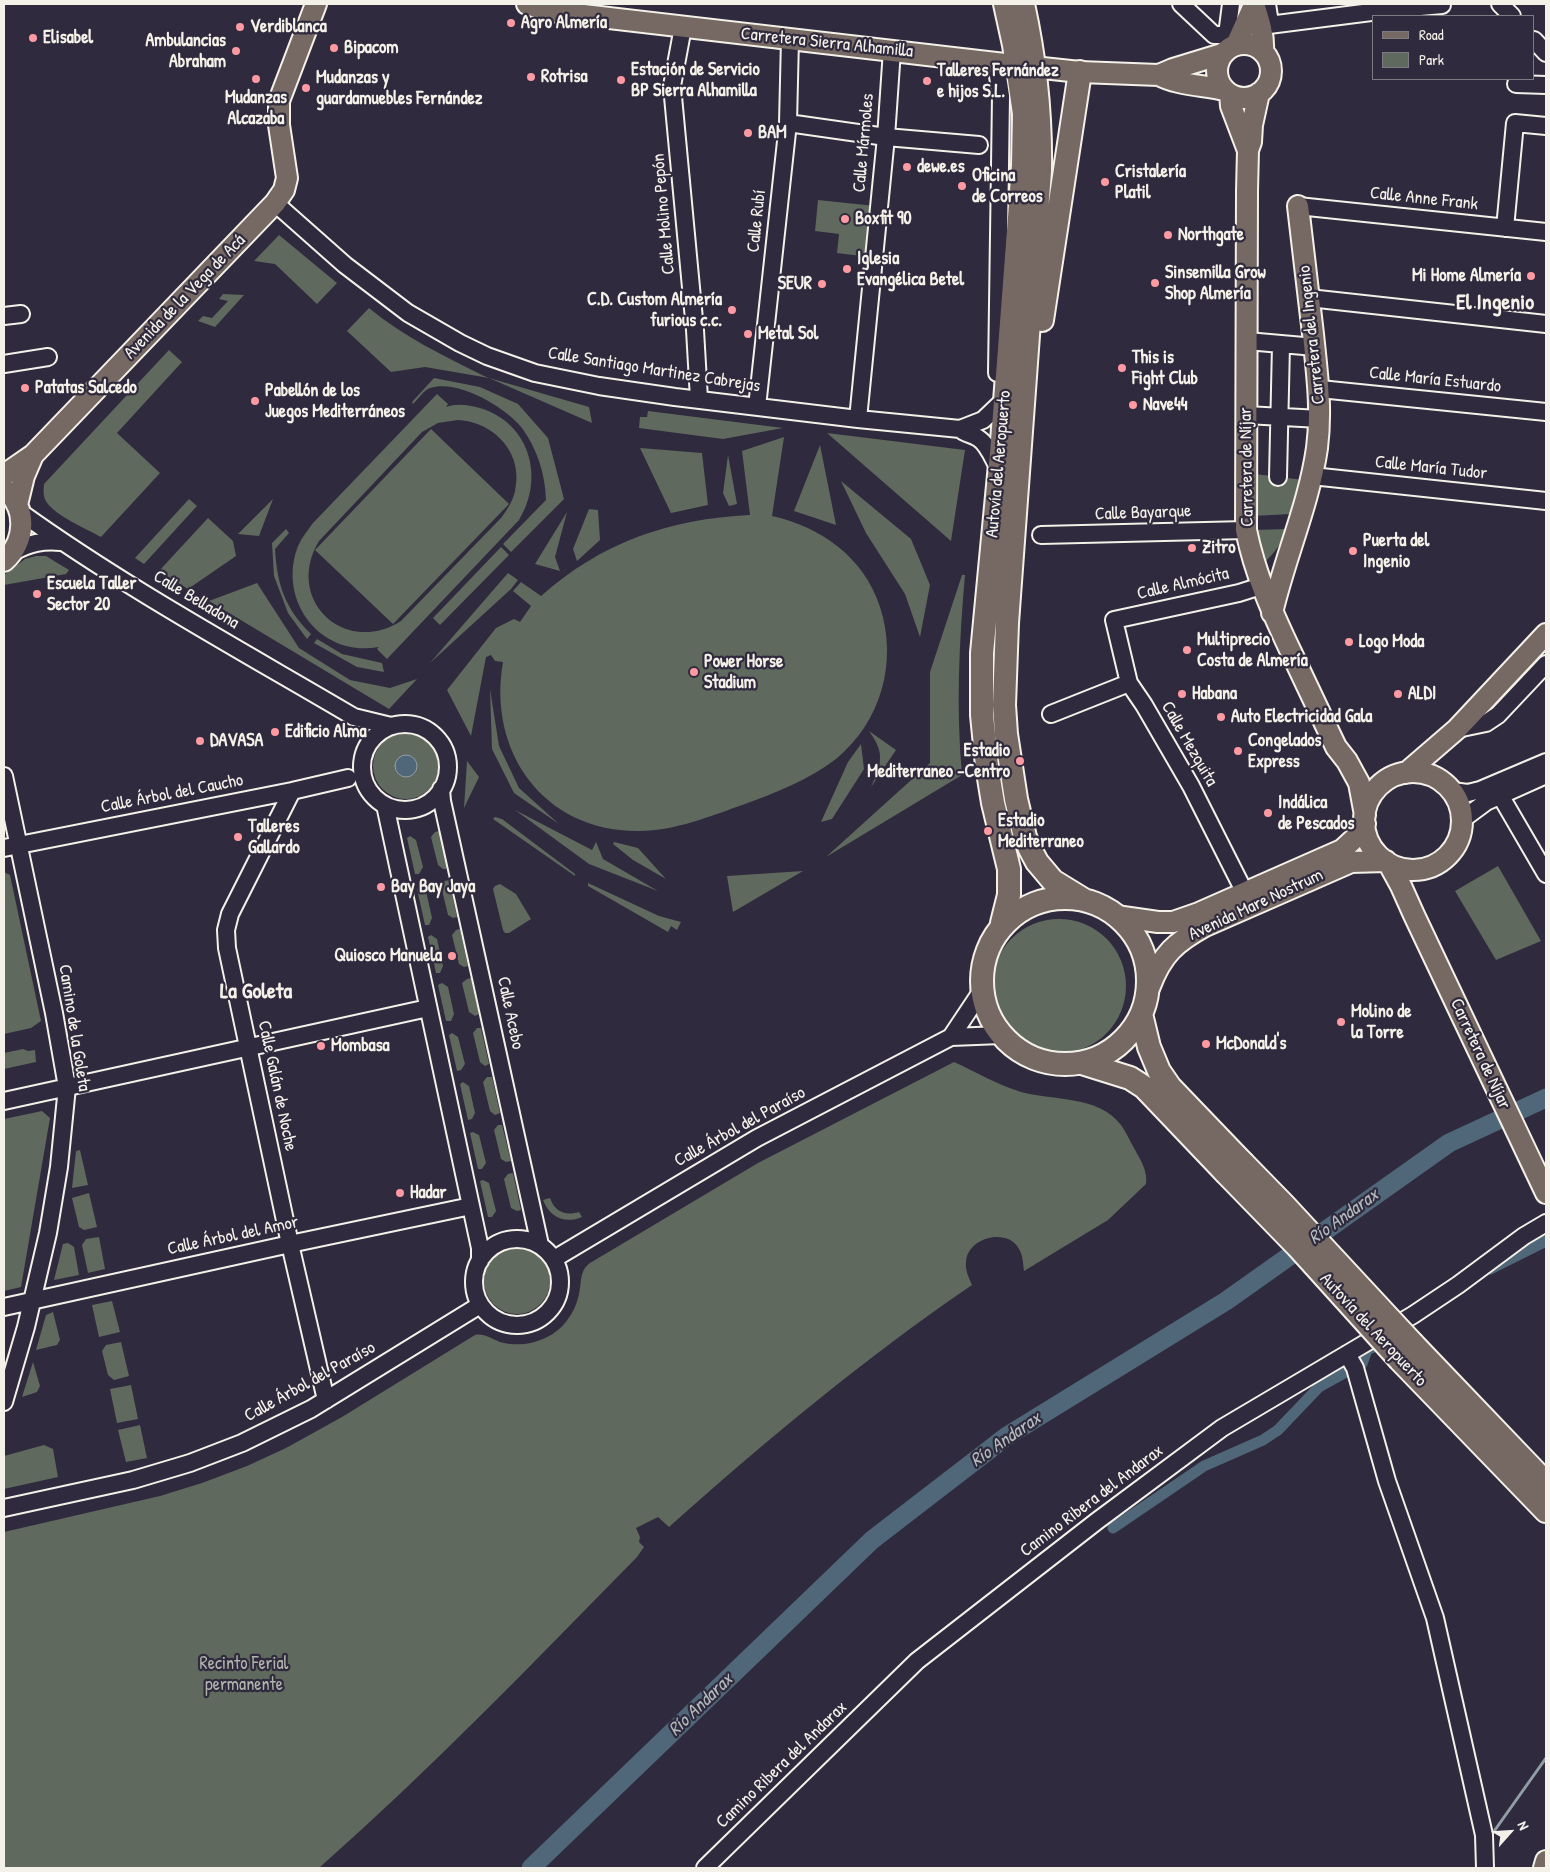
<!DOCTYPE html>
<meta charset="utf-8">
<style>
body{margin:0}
#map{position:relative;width:1550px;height:1872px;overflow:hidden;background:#2f2a3d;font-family:"Patrick Hand",sans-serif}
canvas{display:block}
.frame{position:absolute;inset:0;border:5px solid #f4f1e8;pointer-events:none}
.legend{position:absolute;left:1372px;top:15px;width:162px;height:65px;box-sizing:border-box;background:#2f2a3d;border:1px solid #7e7a81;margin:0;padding:6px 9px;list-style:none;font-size:15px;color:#f4f1e8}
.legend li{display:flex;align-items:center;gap:10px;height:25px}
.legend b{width:25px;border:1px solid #7e7a81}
.north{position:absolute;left:1485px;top:1807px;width:50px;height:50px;-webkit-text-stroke:4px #2f2a3d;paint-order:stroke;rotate:64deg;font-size:14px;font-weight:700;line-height:20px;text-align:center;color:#f4f1e8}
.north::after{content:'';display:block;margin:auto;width:18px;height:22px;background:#f4f1e8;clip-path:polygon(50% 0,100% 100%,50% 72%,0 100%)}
</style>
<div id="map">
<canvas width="1550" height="1872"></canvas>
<div class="frame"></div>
<ul class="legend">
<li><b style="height:6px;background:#766964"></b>Road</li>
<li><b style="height:14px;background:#5f695e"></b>Park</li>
</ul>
<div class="north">N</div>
</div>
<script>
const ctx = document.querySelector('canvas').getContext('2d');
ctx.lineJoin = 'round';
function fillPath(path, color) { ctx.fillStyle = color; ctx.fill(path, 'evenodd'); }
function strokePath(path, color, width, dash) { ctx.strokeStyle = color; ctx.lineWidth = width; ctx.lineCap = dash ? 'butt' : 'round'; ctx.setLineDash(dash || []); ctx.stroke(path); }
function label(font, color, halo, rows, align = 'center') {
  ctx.font = font + ' "Patrick Hand",sans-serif'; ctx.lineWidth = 4.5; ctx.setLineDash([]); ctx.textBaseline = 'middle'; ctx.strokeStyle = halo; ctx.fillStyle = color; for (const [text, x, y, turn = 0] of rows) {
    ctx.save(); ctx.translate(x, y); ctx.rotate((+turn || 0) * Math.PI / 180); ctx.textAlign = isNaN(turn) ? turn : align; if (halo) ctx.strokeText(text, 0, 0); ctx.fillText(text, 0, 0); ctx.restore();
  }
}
fillPath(new Path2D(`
 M818,200L875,206L870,257L837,253L839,234L815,231Z
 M279,235L337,283L317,304L275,264L254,261Z
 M223,294L244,295L215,327L198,321L203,316L212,318L228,301L219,299Z
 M369,308C404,337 444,356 484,376L489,378L589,407L592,423L489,378L425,367L391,372L347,331Z
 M169,350L182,362L117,433L160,473L101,537C87,529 46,512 44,496C43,492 44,487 44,484Z
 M434,378L480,387L518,404L548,438L564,499L511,552L503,544L546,500C545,473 537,449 522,428C505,407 458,379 430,388C424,390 418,399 413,404L412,402Z
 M437,394L448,404L446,407C457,403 469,405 480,408C530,423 545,478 519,520L387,659L377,649L379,647C320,658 277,600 298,546C302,537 308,530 313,523ZM458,420C494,422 524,453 515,491C513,501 507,510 501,518L401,621C344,657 284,599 319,541L422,432L438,423Z
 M648,411L783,428L723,439L639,428L640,417H647Z
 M431,429L509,504L393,624L315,550Z
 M827,433L965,450L951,541Z
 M784,437L772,516C821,527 864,557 880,607C898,662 881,722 836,759C810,779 775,793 745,804C711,816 675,831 639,831C544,832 487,752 503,662L495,661L491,655L486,657L471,736L447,690L496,628L514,619L520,622L531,606L513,591L521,582L541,596C602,542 669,519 750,515L742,451Z
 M820,445L836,525L794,511Z
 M640,448L702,453L708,505L671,513Z
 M728,455L737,504L729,506L723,493Z
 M1255,474L1303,480C1296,510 1289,539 1266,561L1260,560L1255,530L1286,529L1291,514L1253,516Z
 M841,481L911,539L930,585L920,637L905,594L866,533Z
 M189,499L197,506L144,564L135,558Z
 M273,499L259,536L238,534Z
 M589,509L598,510L600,540L577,561L573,549Z
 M567,512L555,557L560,571L535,564Z
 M208,518L233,541L236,556L188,589L159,571Z
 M286,529L289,533L275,549C277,584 285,609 311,634L307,639L288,613L274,576L272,543Z
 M501,547L509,555L440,625L433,618Z
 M36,556H46L69,570L66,574L4,585V575L25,559Z
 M508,573L518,580L511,589L430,663Z
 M962,575H965C959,644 956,707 962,775L826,857L930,763V672Z
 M257,583L299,648L350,680L390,688L417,679L389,709L209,601Z
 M317,639L342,654L382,663L384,672L357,667L314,643Z
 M490,689L499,746L519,788L559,824L514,793L492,749Z
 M869,731L896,750L871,787C882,763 885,753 869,731Z
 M373 766a33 33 0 1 1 66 0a33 33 0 1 1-66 0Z
 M861,744L864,769L832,819L821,822L848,762Z
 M467,761L479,777L464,808Z
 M515,810L592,850L596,842L603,859L658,891L589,864Z
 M495,817L502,819L575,874V876L493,819Z
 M439,831L447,867L446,869H443L438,865L431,837L435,832Z
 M410,836L416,840L423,867L419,874H415L407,838Z
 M614,842L638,848L666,879L633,860L613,844Z
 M1498,866L1541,941L1496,960L1455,891Z
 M803,871L733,912L727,876Z
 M4,872L10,875L41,1021L31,1028L4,1034Z
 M449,880L457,917L453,918L448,915L441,886L445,881Z
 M588,883L659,916L681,922L677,930L671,926L668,932L588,886Z
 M500,884L516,894L531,919L509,933H505L503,930L493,889L495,886Z
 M420,887L426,891L432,918L429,925H425L417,889Z
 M992 986a67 67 0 1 1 134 0a67 67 0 1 1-134 0Z
 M460,929L468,966L464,967L459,964L452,935L456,930Z
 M431,935L437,939L443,966L440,973H436L428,937Z
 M471,978L479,1014L475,1016L469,1012L462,983L467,979Z
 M442,983L448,987L454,1014L451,1021H446L438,985Z
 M477,1028H481L489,1064L485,1066L480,1062L473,1033Z
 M452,1033L458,1037L465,1064L461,1070L457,1071L449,1035Z
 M23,1049L28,1051L35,1050L36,1062L4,1069V1053Z
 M954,1062C976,1072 998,1085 1021,1092C1054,1101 1098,1095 1121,1125C1126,1132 1130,1141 1134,1148C1140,1159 1148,1171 1146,1184L1108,1220L1024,1271C1023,1264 1023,1255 1019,1249C1007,1227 967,1238 966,1262C965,1270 969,1278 972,1285C865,1358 765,1441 669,1527L658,1517L636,1528L640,1537L639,1542L644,1547L637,1557C533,1663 430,1770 319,1868H4V1532L160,1496L202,1483L247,1466L286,1448L342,1417L475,1335C484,1333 492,1339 500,1342C524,1349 554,1340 568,1319C574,1311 577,1303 579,1294C582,1282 579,1271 590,1263L758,1163Z
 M487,1077H492L500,1113L495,1115L490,1111L483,1082Z
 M463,1082L469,1086L475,1113L472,1119L468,1120L460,1084Z
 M42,1111L50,1118L21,1287L4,1291V1119Z
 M498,1125H502L511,1161L506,1162L501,1159L494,1130Z
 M473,1132L479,1135L486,1163L482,1169H478L470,1133Z
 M80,1150L88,1185L72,1188L76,1151Z
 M513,1173L521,1210L517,1211L511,1208L504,1179L508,1174Z
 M483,1180L489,1183L496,1211L492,1217H488L480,1181Z
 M89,1193L97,1227L84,1230L79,1227L72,1198Z
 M550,1198C555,1212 565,1216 579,1212L582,1217C565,1224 550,1218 543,1200Z
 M99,1237L105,1269L88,1273L82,1245L86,1239Z
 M68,1243L74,1247L79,1275L54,1280L63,1244Z
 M484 1281a33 33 0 1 1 66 0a33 33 0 1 1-66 0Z
 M112,1301L120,1332L99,1337L92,1305Z
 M53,1312L60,1340L57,1345L36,1350L46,1315Z
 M121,1342L129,1376L114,1380L108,1375L102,1351L106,1345Z
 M33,1362L40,1386L37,1392L22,1397Z
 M131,1385L138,1419L117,1423L110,1389Z
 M140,1425L147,1458L126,1462L118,1430Z
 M44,1445L53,1449L58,1477L4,1489V1456Z`), '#5f695e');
const water = new Path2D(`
 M395 766a11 11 0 1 1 22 0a11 11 0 1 1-22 0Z`);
fillPath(water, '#4f6779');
strokePath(water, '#919ea5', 1);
strokePath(new Path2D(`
 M1490,1837L1546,1758`), '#919ea5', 3);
strokePath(new Path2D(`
 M1490,1269L1546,1241
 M1362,1364L1367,1350L1377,1345
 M1113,1528L1204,1466L1263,1440L1278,1430L1319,1387L1346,1372`), '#4f6779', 11);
strokePath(new Path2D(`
 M531,1868L872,1540L1007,1436L1226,1301L1449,1143L1546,1098`), '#4f6779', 19);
const minor = new Path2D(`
 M1181,4L1214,35H1227
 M1267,4L1270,23
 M1500,4L1512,16
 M1261,26L1387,10L1442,5
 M683,27L672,86L695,330L699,399
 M1227,35L1231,4
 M1534,40L1546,53
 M996,63L1001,96L997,373
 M1516,84L1546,85
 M788,123L886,137L979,145
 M275,203L345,265L408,313L460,343L487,356L535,373L599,386L675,397L858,419L960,429L983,420L1005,399
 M1298,206L1546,232
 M1505,228L1515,123L1546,126
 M1309,298L1546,324
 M4,316L21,314
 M1247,341L1315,347
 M4,364L48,357
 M1320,389L1546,412
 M757,407L788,123L790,39
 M1246,415L1320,419
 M858,419L886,137L892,50
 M960,429C965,434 972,434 978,438C988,444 993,459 999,469
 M1312,476L1546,501
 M1278,477L1281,345
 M20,512C126,588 242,651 354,717L391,726
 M1041,535L1246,530
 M13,552C30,543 43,540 61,542
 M1051,714L1129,683
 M362 767a43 43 0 1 1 86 0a43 43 0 1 1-86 0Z
 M1457,729L1486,723L1498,715L1546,664
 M4,776L54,1013L67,1087L59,1167L48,1233L26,1327L4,1402
 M441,789L442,801L540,1245
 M292,791L230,914L226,930L227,948L290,1244L326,1400
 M1452,791L1468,793L1480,790L1546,762
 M1500,795L1546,874
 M385,805L480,1248V1261
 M1463,819L1486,802L1546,775
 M4,848L292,791L348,778
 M1240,883L1191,786L1144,705L1129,683L1114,620L1239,593L1261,586
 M951,1037L981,992
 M4,1101L428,1008
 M474 1282a43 43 0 1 1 86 0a43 43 0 1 1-86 0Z
 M554,1259L757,1138L951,1037L1001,1035
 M4,1307L290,1244L471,1206
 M1347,1354L1355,1368L1387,1481L1435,1618L1484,1835L1485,1868
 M4,1508L133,1480L190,1463L242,1443L311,1409L480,1305
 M705,1868L917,1661L1097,1521L1222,1428L1413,1315L1458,1285L1524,1236L1546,1223`);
const major = new Path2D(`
 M527,4L549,11L996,63L1080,72L1159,75C1177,85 1204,85 1225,90
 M1254,4C1259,20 1264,34 1263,51
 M1217 71a27 27 0 1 1 54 0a27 27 0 1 1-54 0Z
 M1236,45L1254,5
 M1159,75L1173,69L1222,54
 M1259,93L1252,125L1251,142L1248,150L1247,191L1246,530C1255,574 1272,612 1291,652C1306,684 1321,715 1336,747L1347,761L1359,783L1365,815
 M1230,94L1231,106L1247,148
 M4,475L33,455L275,203L284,190L287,178L279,125V101L316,4
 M4,489C28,507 26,542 4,561
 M17,505L24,476L33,455
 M1272,613C1285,557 1309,504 1317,448C1322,409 1317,373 1313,334C1308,291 1303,249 1298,206
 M1364 821a49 49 0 1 1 98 0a49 49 0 1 1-98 0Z
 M1406,773L1457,729L1546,634
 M1389,864L1401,886L1414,915L1546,1193
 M1116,916L1158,922H1173L1199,913L1342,850L1355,838L1365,824
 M1150,986C1162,954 1176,942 1205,926L1351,862L1386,861
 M1544,1868L1546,1861`);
const highway = new Path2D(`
 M1023,4C1035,59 1041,114 1040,171L1007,623L1004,705L1006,734L1016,799L1025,837L1030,849L1037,862L1053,881L1084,900
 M1042,320L1080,72
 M982 981a83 83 0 1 1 166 0a83 83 0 1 1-166 0Z
 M1002,923L1009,895V869L993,803L987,766L982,715V653L1001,454L1023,165L1024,114L1014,45L1005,4
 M1142,1018L1149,1047L1159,1071L1170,1087L1242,1162
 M1082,1063L1130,1078L1144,1087L1225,1172
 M1413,1344L1546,1483
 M1400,1360L1546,1511`);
strokePath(minor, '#f4f1e8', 20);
strokePath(major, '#f4f1e8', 24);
strokePath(highway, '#f4f1e8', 26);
strokePath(minor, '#2f2a3d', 16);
strokePath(major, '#766964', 20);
strokePath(highway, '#766964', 22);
const highwayBridge = new Path2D(`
 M1242,1162L1284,1205L1413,1344
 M1225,1172L1297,1246L1400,1360`);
strokePath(highwayBridge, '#f4f1e8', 26, []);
strokePath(highwayBridge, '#766964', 22);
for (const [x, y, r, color] of [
 [511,23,5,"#ff9aa2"],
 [240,27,5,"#ff9aa2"],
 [33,38,5,"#ff9aa2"],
 [334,48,5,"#ff9aa2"],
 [236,51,5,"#ff9aa2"],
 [531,77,5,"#ff9aa2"],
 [256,79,5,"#ff9aa2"],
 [621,80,5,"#ff9aa2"],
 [927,81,5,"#ff9aa2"],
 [306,88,5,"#ff9aa2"],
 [748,133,5,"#ff9aa2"],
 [907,167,5,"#ff9aa2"],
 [1105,182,5,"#ff9aa2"],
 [962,186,5,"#ff9aa2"],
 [845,219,5,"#ff9aa2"],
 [1168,235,5,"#ff9aa2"],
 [847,269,5,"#ff9aa2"],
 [1531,276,5,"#ff9aa2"],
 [1155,283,5,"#ff9aa2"],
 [822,284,5,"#ff9aa2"],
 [732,310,5,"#ff9aa2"],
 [748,334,5,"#ff9aa2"],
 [1122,368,5,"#ff9aa2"],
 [25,388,5,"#ff9aa2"],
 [255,401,5,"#ff9aa2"],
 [1133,405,5,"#ff9aa2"],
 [1192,548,5,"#ff9aa2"],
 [1353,551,5,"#ff9aa2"],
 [37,594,5,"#ff9aa2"],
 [1349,642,5,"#ff9aa2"],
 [1187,650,5,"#ff9aa2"],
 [694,672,5,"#ff9aa2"],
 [1182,694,5,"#ff9aa2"],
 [1398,694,5,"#ff9aa2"],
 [1221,717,5,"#ff9aa2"],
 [275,732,5,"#ff9aa2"],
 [200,741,5,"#ff9aa2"],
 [1238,751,5,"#ff9aa2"],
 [1020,761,5,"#ff9aa2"],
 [1268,813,5,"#ff9aa2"],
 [988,831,5,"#ff9aa2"],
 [238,837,5,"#ff9aa2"],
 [381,887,5,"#ff9aa2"],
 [452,956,5,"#ff9aa2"],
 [1341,1022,5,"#ff9aa2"],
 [1206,1044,5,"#ff9aa2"],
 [321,1046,5,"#ff9aa2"],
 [400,1193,5,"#ff9aa2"]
]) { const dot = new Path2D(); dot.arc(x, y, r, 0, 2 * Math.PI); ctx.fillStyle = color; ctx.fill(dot); strokePath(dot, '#2f2a3d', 2); }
label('bold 18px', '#f4f1e8', '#2f2a3d', [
 ["Agro Almería",521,23],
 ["Verdiblanca",250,27],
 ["Elisabel",43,38],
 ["Ambulancias",226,41,"right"],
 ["Abraham",226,62,"right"],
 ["Bipacom",344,48],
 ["Estación de Servicio",631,70],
 ["BP Sierra Alhamilla",631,91],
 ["Talleres Fernández",937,71],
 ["e hijos S.L.",937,92],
 ["Rotrisa",541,77],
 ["Mudanzas y",316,78],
 ["guardamuebles Fernández",316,99],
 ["Mudanzas",256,98,"center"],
 ["Alcazaba",256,119,"center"],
 ["BAM",758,133],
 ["dewe.es",917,167],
 ["Cristalería",1115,172],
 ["Platil",1115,193],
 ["Oficina",972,176],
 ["de Correos",972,197],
 ["Boxfit 90",855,219],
 ["Northgate",1178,235],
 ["Iglesia",857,259],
 ["Evangélica Betel",857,280],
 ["Sinsemilla Grow",1165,273],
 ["Shop Almería",1165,294],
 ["Mi Home Almería",1521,276,"right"],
 ["SEUR",812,284,"right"],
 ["C.D. Custom Almería",722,300,"right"],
 ["furious c.c.",722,321,"right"],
 ["Metal Sol",758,334],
 ["This is",1132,358],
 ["Fight Club",1132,379],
 ["Patatas Salcedo",35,388],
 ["Pabellón de los",265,391],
 ["Juegos Mediterráneos",265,412],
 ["Nave44",1143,405],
 ["Puerta del",1363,541],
 ["Ingenio",1363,562],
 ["Zitro",1202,548],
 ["Escuela Taller",47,584],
 ["Sector 20",47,605],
 ["Multiprecio",1197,640],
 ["Costa de Almería",1197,661],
 ["Logo Moda",1359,642],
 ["Power Horse",704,662],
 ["Stadium",704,683],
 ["Habana",1192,694],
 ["ALDI",1408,694],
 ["Auto Electricidad Gala",1231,717],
 ["Edificio Alma",285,732],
 ["DAVASA",210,741],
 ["Congelados",1248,741],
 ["Express",1248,762],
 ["Estadio",1010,751,"right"],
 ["Mediterraneo -Centro",1010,772,"right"],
 ["Indálica",1278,803],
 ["de Pescados",1278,824],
 ["Estadio",998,821],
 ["Mediterraneo",998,842],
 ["Talleres",248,827],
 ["Gallardo",248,848],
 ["Bay Bay Jaya",391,887],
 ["Quiosco Manuela",442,956,"right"],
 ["Molino de",1351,1012],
 ["la Torre",1351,1033],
 ["McDonald's",1216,1044],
 ["Mombasa",331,1046],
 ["Hadar",410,1193]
], 'left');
label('18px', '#f4f1e8', '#2f2a3d', [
 ["Carretera Sierra Alhamilla",827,43,6],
 ["Calle Mármoles",864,143,-85],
 ["Calle Anne Frank",1424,199,6],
 ["Calle Molino Pepón",664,214,-95],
 ["Calle Rubí",757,221,-84],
 ["Avenida de la Vega de Acá",185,297,-46],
 ["Carretera del Ingenio",1312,335,-96],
 ["Calle Santiago Martinez Cabrejas",654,370,9],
 ["Calle María Estuardo",1435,380,6],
 ["Autovía del Aeropuerto",999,464,-85],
 ["Carretera de Níjar",1247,467,-91],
 ["Calle María Tudor",1431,468,6],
 ["Calle Bayarque",1143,513,-2],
 ["Calle Almócita",1183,584,-13],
 ["Calle Belladona",196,600,31],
 ["Calle Mezquita",1189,744,60],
 ["Calle Árbol del Caucho",172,794,-11],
 ["Avenida Mare Nostrum",1256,905,-25],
 ["Calle Acebo",510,1013,78],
 ["Camino de la Goleta",74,1028,81],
 ["Carretera de Níjar",1480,1054,65],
 ["Calle Galán de Noche",277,1086,78],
 ["Calle Árbol del Paraíso",740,1127,-29],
 ["Calle Árbol del Amor",233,1236,-12],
 ["Autovía del Aeropuerto",1373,1330,47],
 ["Calle Árbol del Paraíso",310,1382,-29],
 ["Camino Ribera del Andarax",1092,1501,-37],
 ["Camino Ribera del Andarax",782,1765,-44]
]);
label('18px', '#b1b4aa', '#2f2a3d', [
 ["Recinto Ferial",244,1664],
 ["permanente",244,1685]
]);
label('italic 19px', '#b2babc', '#2f2a3d', [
 ["Río Andarax",1344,1217,-36],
 ["Río Andarax",1006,1440,-35],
 ["Río Andarax",701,1705,-44]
]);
label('bold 22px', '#f4f1e8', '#2f2a3d', [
 ["El Ingenio",1495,303],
 ["La Goleta",256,992]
]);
</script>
